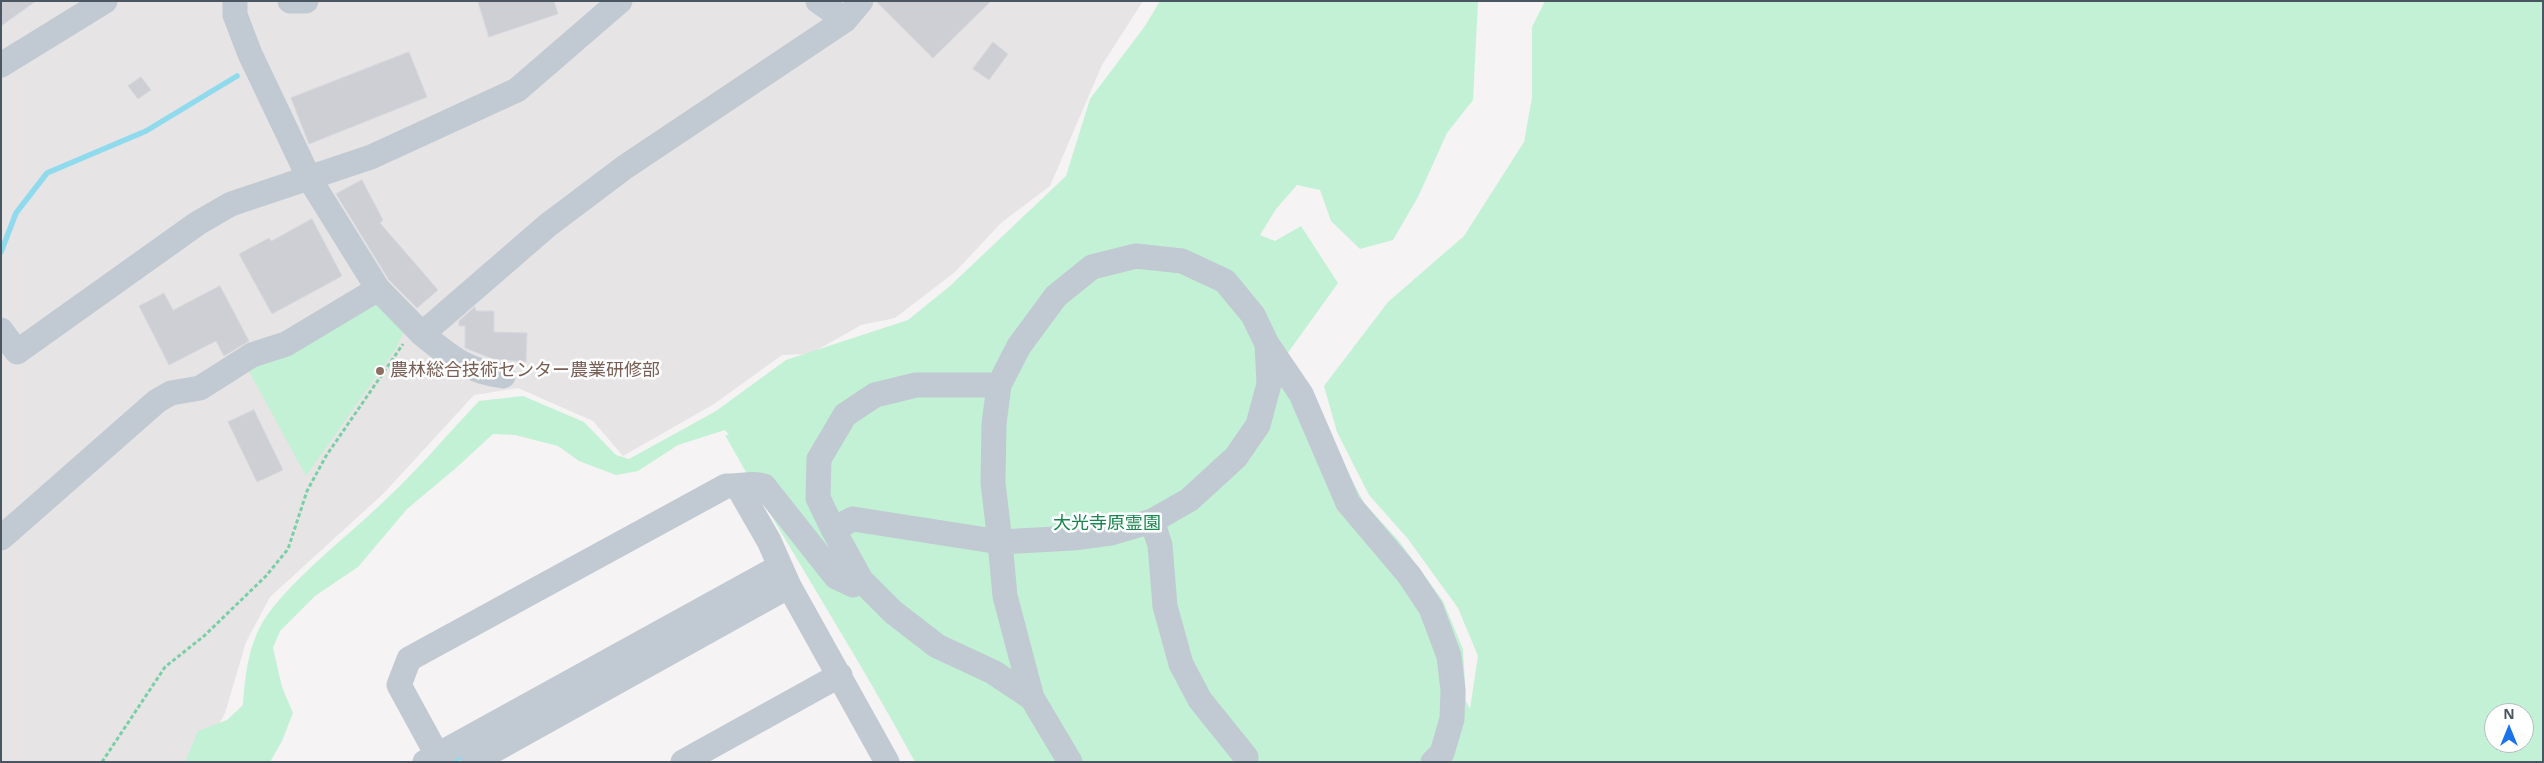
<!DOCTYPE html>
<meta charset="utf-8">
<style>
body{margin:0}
#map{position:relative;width:2544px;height:763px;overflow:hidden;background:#f5f3f3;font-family:"Open Sans",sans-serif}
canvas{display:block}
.frame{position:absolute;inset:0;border:2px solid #4a5661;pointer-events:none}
.north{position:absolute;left:2484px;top:703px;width:50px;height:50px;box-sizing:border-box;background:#fff;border:1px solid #b7bbc0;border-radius:50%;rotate:0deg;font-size:14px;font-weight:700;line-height:20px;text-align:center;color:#4a5661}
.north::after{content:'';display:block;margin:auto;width:18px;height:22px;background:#1a73e8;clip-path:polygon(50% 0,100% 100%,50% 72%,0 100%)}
</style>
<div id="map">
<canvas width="2544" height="763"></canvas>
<div class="frame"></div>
<div class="north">N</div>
</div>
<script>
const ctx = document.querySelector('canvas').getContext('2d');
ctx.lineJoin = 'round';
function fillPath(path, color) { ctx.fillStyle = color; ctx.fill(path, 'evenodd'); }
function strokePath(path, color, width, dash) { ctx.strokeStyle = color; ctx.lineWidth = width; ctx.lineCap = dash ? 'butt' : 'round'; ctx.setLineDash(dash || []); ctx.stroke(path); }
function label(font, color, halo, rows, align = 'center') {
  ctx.font = font + ' "Open Sans","Noto Sans JP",sans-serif'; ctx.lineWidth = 5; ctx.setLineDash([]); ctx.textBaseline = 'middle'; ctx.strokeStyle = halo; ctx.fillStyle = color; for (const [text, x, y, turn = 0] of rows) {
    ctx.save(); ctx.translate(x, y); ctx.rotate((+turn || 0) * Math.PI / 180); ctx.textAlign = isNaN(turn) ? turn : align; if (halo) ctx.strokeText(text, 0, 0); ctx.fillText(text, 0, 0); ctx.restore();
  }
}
fillPath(new Path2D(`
 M1,1H1143L1102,65L1050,186L1002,222L955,272L895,318L861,325L810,354L782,355L714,404L623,456L593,421L518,388L474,395L384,493L270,597L246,642L225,713L200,762H1Z`), '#e6e4e5');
fillPath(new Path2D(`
 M1160,1H1478L1473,100L1447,133L1418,197L1393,240L1360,249L1331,221L1320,190L1297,185L1276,209L1260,235L1275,241L1301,226L1338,283L1287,354L1364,503L1399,541L1443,601L1463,649L1466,701L1470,709L1478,656L1458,608L1408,539L1369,495L1337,432L1324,386L1388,302L1464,236L1524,142L1532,98V27L1545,1H2543V762H915C855,651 786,545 725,435H729L725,430L678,445L638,471L616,475L579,461L558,446L515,435L493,434L456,468L407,509L358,567L315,596L280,631L273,648L282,687L293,713L282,741L270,762H185L198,731L227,720L243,705C245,674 249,640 268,614C295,577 345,538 380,505C415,473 446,436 479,401L523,396L584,422L616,455L629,459L716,411L786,360L908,320L950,286L1066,176L1090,99L1145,26ZM2494,713H2524V743H2494Z
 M378,301L405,330L396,348L306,476L245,364Z`), '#c3f1d5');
strokePath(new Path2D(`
 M1,252L16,213L47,173L146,131L237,76
 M452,762L468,753`), '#90daee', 5.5);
const building = new Path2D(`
 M1,1H36L1,26Z
 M478,1H554L558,14L489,37Z
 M876,1H991L933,58Z
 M993,42L1008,54L989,80L973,69Z
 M409,52L427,97L309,144L291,98Z
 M141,77L151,90L138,99L128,86Z
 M362,180L383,220L380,223L438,290L417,308L389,280L336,194Z
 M312,219L342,276L272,314L239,254L269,238L271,241Z
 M220,286L249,341L224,356L216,341L169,365L139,306L164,293L173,310Z
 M475,307L476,311H494V332L527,333L526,362L493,359L465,348V326H459V321Z
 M254,410L283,470L257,482L228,422Z`);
fillPath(building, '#cdcfd5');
strokePath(building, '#d7d9de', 1);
strokePath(new Path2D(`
 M102,762L165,667L204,636L266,576L288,549L307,491L326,456L403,344`), '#7ad0a6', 3, [4, 2.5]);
strokePath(new Path2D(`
 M235,1V15L250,54L309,178L378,289L422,334L548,225L625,167L845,20L861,1
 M290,1H306
 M818,1L845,20
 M1,65L105,1
 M1,330L17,352L198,223L231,204L371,157L517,90L620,1
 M422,334C452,358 465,370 503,376
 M1267,344L1301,394L1348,503L1409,575L1431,608L1449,656L1453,690L1452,719L1442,753L1433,762
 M738,487L769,541L789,586L887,762
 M1152,521L1160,545L1165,606L1181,664L1200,700L1246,757L1245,762
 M833,529L818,498L819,459L845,415L875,395L916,385H999
 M1,538L157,401L171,393L200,388L252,355L286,344L378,289
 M861,580L893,612L937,646L993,672L1032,698
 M425,762L779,567
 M441,762L399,685L409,659L726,486C740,487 751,482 764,486L836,577L853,585L861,580L833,529L853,519L1000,542L1073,538L1111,533L1152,521L1189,500L1236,457L1258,425L1269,384L1267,344L1253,315L1225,281L1182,261L1136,256L1092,267L1056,296L1019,346L999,385L994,424L993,483L1000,542L1005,596L1032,698L1070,762
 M473,762L789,586
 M683,762L840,675`), '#c1cad2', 25);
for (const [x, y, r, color] of [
 [380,371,5,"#8d6e63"]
]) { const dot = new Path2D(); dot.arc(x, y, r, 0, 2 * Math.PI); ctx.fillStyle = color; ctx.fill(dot); strokePath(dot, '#fff', 2); }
label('18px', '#785e54', '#fff', [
 ["農林総合技術センター農業研修部",390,371]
], 'left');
label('18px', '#17864f', '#fff', [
 ["大光寺原霊園",1107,524]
]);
</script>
